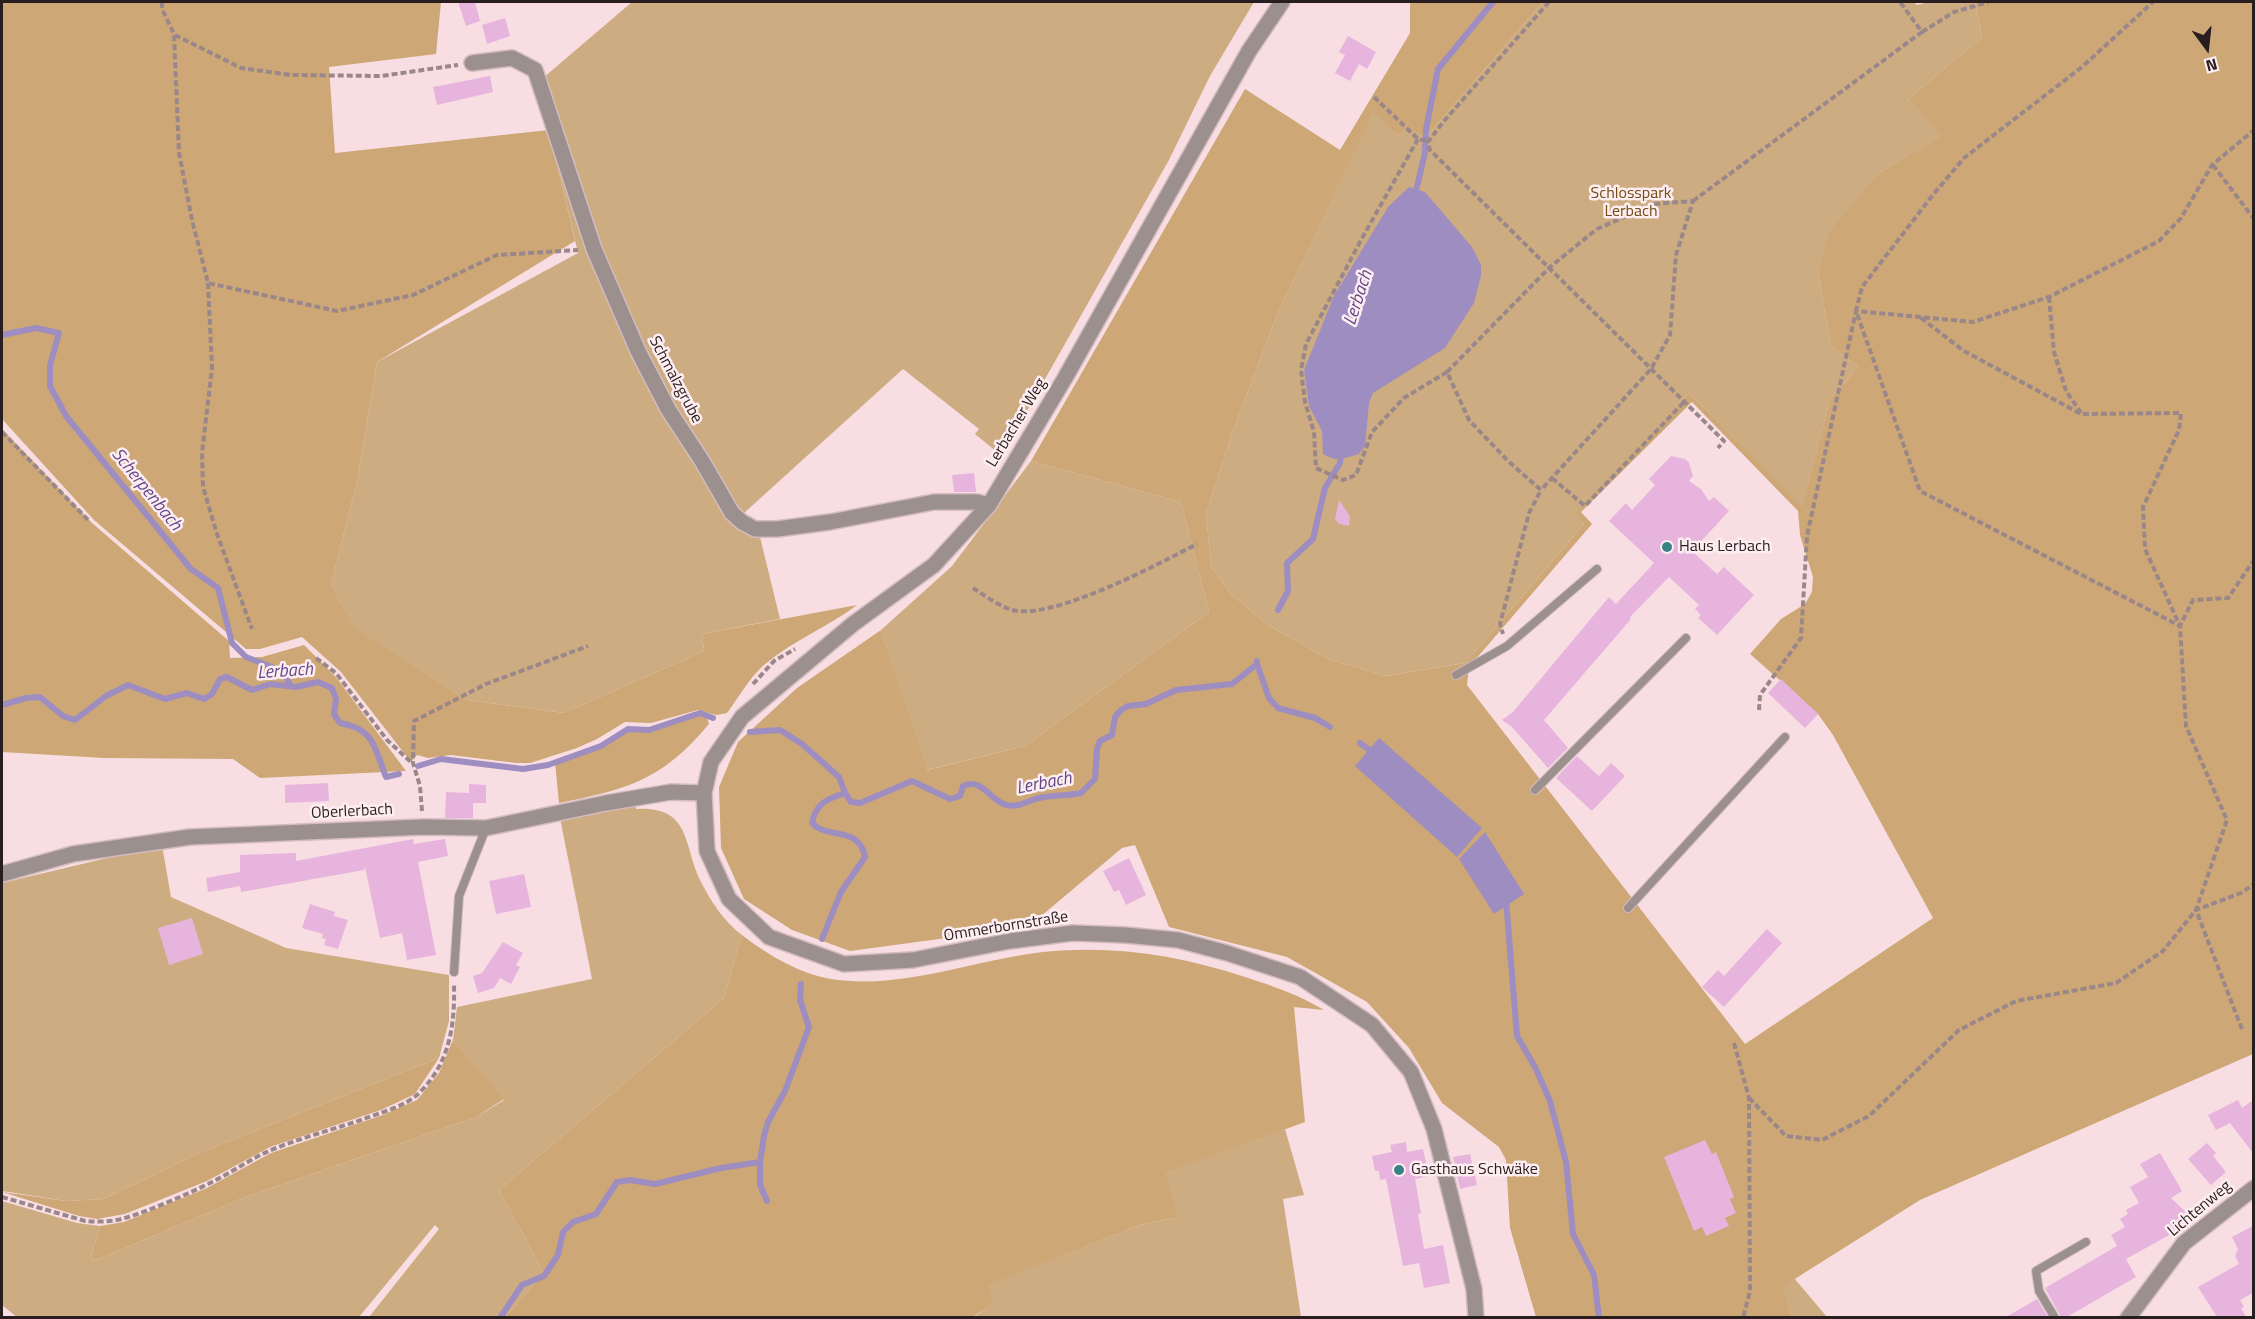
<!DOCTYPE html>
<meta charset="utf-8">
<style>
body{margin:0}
#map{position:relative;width:2255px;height:1319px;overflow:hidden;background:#f8dee2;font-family:"Titillium Web",sans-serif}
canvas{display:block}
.frame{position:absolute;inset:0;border:3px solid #281e20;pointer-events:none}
.north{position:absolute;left:2177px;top:18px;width:60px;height:60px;-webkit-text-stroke:4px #feeef1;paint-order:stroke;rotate:165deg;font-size:16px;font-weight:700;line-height:24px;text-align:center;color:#281e20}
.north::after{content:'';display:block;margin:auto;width:21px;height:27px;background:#281e20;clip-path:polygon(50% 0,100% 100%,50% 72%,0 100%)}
</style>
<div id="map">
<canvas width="2255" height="1319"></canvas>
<div class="frame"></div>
<div class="north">N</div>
</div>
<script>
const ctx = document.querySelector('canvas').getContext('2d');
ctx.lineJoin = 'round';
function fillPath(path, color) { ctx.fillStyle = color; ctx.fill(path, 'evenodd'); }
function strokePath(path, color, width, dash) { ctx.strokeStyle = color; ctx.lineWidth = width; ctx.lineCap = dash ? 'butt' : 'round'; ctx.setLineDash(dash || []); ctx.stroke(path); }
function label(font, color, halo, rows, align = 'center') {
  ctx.font = font + ' "Titillium Web",sans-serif'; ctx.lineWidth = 5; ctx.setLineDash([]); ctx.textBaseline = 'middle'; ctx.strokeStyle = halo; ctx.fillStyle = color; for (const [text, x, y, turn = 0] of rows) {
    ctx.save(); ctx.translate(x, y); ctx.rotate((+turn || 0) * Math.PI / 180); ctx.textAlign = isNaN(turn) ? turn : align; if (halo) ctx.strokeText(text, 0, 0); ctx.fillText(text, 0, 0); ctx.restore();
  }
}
fillPath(new Path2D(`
 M632,2H1254L1210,76L1169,160L1019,425L1003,457L975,434L979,429L903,369L744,513L733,501L669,403L598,243L543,78Z
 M1543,2H1914L1917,5L1929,2H1975L1982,37L1908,99L1943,136L1880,172L1818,273L1831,346L1858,367L1830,399L1802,508L1689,393L1575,515L1584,524L1465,663L1386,676L1328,659L1268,625L1231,594L1211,567L1206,513L1232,433L1277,315L1373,112L1399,136L1407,124L1425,138Z
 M549,130L630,349L658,407L731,521L743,532L760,537L780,619L702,634L704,651L564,713L467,700L354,629L331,584L357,482L377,362L578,253Z
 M1031,461L1181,502L1209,612L1025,746L926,770L881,630L952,566Z
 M635,802L636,809C691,806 683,844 700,880C710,900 724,922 742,935L724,998L499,1190L544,1273L505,1317H369L439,1229L435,1225L359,1317L18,1318L2,1305V1201L77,1223L100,1226L91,1257L94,1261L243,1198L476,1117L504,1100L453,1040L457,1007L592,979L560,818Z
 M162,845L171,897L286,948L449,975V1021L439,1058L199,1153L104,1199L66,1201L2,1191V883Z
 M1285,1129L1304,1195L1283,1199L1301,1317L973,1318L991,1304L987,1285L1140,1225L1179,1217L1164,1173Z
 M1794,1278L1827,1317H1792L1781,1287Z`), '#ceac81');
fillPath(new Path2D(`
 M2,2H441L436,54L329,67L335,153L549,130L575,241L377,362L357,482L331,584L354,628L467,700L564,713L704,651L702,634L857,605C828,627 792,641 764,665C749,678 739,697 727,713L716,715L698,710L651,723L625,722L597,739L577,748L530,763H516L451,755L428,758L417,755L411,762L341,672L302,637L260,649H246L94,520L2,419Z
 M1410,2H1543L1425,138L1407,125L1399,136L1373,113L1277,315L1232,433L1206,513L1211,567L1231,594L1268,625L1328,659L1386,676L1465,663L1584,524L1574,515L1689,393L1802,507L1830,399L1858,367L1831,346L1818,273L1829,232L1880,172L1942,136L1908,99L1982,37L1975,2H2253V1054L1920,1200L1782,1287L1792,1317H1536L1510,1228L1506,1160L1499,1147L1442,1103L1409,1048L1367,1002L1287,957L1169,927L1135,845L1122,848L1028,927L850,951L792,930L744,899L721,848L719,787L738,742L797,688L881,630L927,770L1025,746L1209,612L1181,502L1031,461L1245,89L1340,150L1410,33ZM1692,402L1798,511L1800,535L1813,577L1812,592L1805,604L1781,619L1750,654L1818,714L1833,735L1933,918L1745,1044L1467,685L1469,667L1592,524L1581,512Z
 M2,429L92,523L229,641L230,658L262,657L304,645L336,677L406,771L260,778L233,759L104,758L2,752Z
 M697,713L710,717L707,718L709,724C662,780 629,789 559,803L555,762L600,745L625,729L654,728Z
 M742,935C768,955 798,973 831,979C902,990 973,960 1043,952C1113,945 1178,955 1245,977C1273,986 1299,995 1324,1010L1294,1007L1305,1122L1165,1173L1179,1217L1140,1225L988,1285L992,1304L973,1317H505L544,1273L499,1190L724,998Z
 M453,1040L504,1099L476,1117L243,1198L94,1261L91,1257L100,1226L124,1222L207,1188L271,1153L383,1115L417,1100L439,1073Z
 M439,1058L415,1094L381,1110L270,1147L207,1181L125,1214L97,1219L79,1216L2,1192L66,1201L104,1199L199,1153Z`), '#cda776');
fillPath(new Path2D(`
 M1409,187L1425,192L1472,247L1481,265V276L1474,303L1445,348L1373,393L1369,403L1365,446L1359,454L1345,458L1334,459L1323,454L1322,431L1309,406L1304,370L1334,296L1388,207Z
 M1379,738L1482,828L1457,857L1355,766Z
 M1485,832L1524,894L1494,914L1459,859Z`), '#9e8dc1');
strokePath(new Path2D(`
 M1415,195L1425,153L1426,129L1438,69L1493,2
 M2,335L36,328L59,333L50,365V386L66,416L191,569L218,588L232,643L246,657L282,671L291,686
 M1278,610L1288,591L1287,563L1313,539L1325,488L1340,463L1341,450
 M1257,664L1269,698L1278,708L1315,718L1330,727
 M2,705L26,698L40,697L63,716L75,720L106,696L128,685L165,699L187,693L204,699L212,694L220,679L227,677L252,690L270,684L296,687L318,682L332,688L336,699L334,714L340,723C375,729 374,747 386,777L399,774
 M750,732L780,730L802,744L839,777L845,793L851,802L860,803L912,781L950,799L960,796L963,786C983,777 990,802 1007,805C1019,808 1028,800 1039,798C1052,795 1067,796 1081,793L1095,779L1097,749L1100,741L1112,735L1115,717L1121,710L1128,706L1146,704L1176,690L1232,684L1257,664V661
 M1360,743L1375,754
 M418,766L441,759L523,769L548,765L601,746L628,729L649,730L700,713L713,718
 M1506,900L1517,1036L1535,1067L1550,1101L1566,1162L1573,1234L1594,1275L1599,1318
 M822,939L841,892L865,857C859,825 827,840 812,823C816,803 827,799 845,793
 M760,1162V1185L767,1201
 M500,1318L522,1285L544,1276L558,1255L563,1232L573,1222L596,1214L617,1182L630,1180L655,1184L721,1168L760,1162L764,1136L768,1122L785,1091L809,1027L800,1000L801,984`), '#9e8dc1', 6);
fillPath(new Path2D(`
 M458,2H475L480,21L466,26Z
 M505,18L510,36L487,44L482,25Z
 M1348,36L1376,52L1367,69L1359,64L1350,81L1335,73L1345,55L1339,52Z
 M490,76L493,92L437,105L433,87Z
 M1671,456L1685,459L1689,463L1693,476L1689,481L1701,489L1709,501L1714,497L1729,511L1692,551L1717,574L1724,567L1754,595L1717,635L1698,618L1701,615L1695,609L1699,605L1669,577L1630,617L1631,619L1544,720L1568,748L1548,768L1512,727L1502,720L1513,712L1609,597L1616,604L1654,563L1609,521L1626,503L1632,510L1655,485L1649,479Z
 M974,473L976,492H954L952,475Z
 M1339,500L1350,516L1349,526L1339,524L1335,519Z
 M1781,679L1818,714L1805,728L1768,693Z
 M1577,756L1599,776L1611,763L1625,776L1592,811L1556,778Z
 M328,783L329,801L285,803V785Z
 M469,784L486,785V803H473V818H445L446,792L469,793Z
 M413,839L414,844L445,839L448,856L418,862L436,955L407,960L402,933L380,938L365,867L364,870L241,892L240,886L208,892L206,878L240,872V855L296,853V861Z
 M1129,858L1146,895L1126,905L1119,890L1114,892L1103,871Z
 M524,874L531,907L496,914L489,881Z
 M310,904L335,912L334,916L348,920L338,949L324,945L326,939L322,938L323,934L302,928Z
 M192,918L203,954L169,965L158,928Z
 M1767,929L1782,943L1724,1007L1702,987L1718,970L1724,976Z
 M503,942L523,953L516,965L520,967L511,984L500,978L494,988L478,993L473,976L482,973Z
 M2238,1100L2242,1108L2253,1100V1153L2230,1123L2216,1130L2208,1115Z
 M1705,1140L1712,1154L1716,1152L1734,1197L1730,1199L1736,1213L1725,1218L1729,1226L1706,1236L1702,1227L1694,1231L1664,1157Z
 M1406,1142L1407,1152L1423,1149L1429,1176L1415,1179L1421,1213L1418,1214L1424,1249L1443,1245L1450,1283L1424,1288L1419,1263L1403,1266L1386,1179L1380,1180L1379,1171H1375L1372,1156L1392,1152L1390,1145Z
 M2207,1143L2216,1153L2213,1156L2226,1172L2211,1185L2188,1159Z
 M2160,1153L2182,1191L2171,1198L2195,1221L2175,1239L2171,1234L2126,1259L2136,1277L2067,1317H2061L2045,1288L2117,1246L2111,1235L2125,1227L2120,1219L2128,1214L2126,1210L2139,1203L2130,1187L2148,1177L2140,1164Z
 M1470,1154L1477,1185L1460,1189L1453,1157Z
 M2253,1226V1293L2240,1300L2244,1307L2241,1308L2246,1317H2217L2198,1287L2239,1264L2235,1256L2238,1249L2232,1237Z
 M2037,1299L2048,1317H2006Z`), '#e6b4dd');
const service = new Path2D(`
 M1456,675L1507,646L1597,569
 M1535,790L1686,638
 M1628,908L1785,737
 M454,972L459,896L486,828
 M2055,1318L2039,1291L2036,1271L2086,1242`);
const minor = new Path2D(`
 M472,63L512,58L535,70L594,249L638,351L668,409L702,461L732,513L742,522L755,529H777L830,522L934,502H977L989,505
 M2,874L73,854L190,837L423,827L486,828L606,803L671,792L704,793
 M2128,1318L2184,1243L2254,1188`);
const tertiary = new Path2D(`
 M1282,2L1249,51L1065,378L989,505L934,565L853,624L742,717L711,762L704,793L707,851L729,899L769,937L844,964L913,960L1010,941L1073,933L1125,935L1178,940L1227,953L1300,977L1372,1025L1411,1072L1434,1129L1474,1289L1476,1318`);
strokePath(service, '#d3bbbf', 10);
strokePath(minor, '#d3bbbf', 18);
strokePath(tertiary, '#d3bbbf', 18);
strokePath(new Path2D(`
 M162,2V9L174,34L179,153L192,220L208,283L337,311L413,295L497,255L578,250
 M1549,2L1444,121L1428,142L1430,150L1724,441L1718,448
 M1922,32L1954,12L1989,2
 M175,35L241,68L291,75L381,76L458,65
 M1374,97L1418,139L1428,141
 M1418,139L1361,240L1306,344L1301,370L1305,402L1314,432L1316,468L1343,480L1356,475L1372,432L1404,398L1447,372L1469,420L1508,461L1541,490L1529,513L1500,624L1503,634
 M2213,165L2254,219
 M1693,201L1922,32L1900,2
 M208,283L212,368L202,453L203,487L217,534L252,629
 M2049,297L2054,352L2066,391L2081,413
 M1921,318L1964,351L2081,414L2181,413L2179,430L2143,507L2145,549L2180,626L1920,491L1856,311L1862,287L1932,196L1964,158L2082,67L2153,2
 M1447,372L1550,267L1597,229L1654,204L1693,201L1676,255L1670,335L1651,369L1541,490
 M2,432L90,522
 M1552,478L1585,506L1684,402
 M973,588C984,595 996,604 1009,609C1047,624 1160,563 1197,544
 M316,658L336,673L387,740L412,763
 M753,684L774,661L795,649
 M1759,710L1760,695L1801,638L1807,536L1856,311L1973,322L2049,297L2159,241L2181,218L2212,165L2254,130
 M422,811L420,786L413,763L414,721L486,684L588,646
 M2242,1029L2196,910L2241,893L2254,884
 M1734,1043L1749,1098L1750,1291L1743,1318
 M1749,1098L1786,1136L1822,1140L1869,1116L1959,1030L2016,1001L2116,983L2163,951L2196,910L2227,820L2186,726L2180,626L2193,600L2228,598L2254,560
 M2,1197L85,1221C98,1222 112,1222 125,1218C149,1211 183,1196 206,1185C225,1176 243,1164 262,1154C293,1140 328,1131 361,1120C379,1113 405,1107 419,1093C450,1063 455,1025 454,984`), '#9a878a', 4, [6, 3]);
strokePath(service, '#9b908d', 8);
strokePath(minor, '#9b908d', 15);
strokePath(tertiary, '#9b908d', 15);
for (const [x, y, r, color] of [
 [1667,547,6,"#398285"],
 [1399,1170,6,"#398285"]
]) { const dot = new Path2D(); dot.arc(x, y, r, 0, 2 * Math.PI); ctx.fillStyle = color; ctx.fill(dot); strokePath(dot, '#feeef1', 2); }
label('16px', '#724d14', '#feeef1', [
 ["Schlosspark",1631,194],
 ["Lerbach",1631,212]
]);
label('16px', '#281e20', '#feeef1', [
 ["Schmalzgrube",675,380,62],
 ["Lerbacher Weg",1017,423,-59],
 ["Oberlerbach",352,812,-3],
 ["Ommerbornstraße",1006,927,-9],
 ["Lichtenweg",2200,1209,-40]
]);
label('16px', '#281e20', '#feeef1', [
 ["Haus Lerbach",1679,547],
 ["Gasthaus Schwäke",1411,1170]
], 'left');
label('italic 18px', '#60488a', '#feeef1', [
 ["Lerbach",1359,298,-72],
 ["Scherpenbach",146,490,51],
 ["Lerbach",285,672,-4],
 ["Lerbach",1044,784,-11]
]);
</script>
